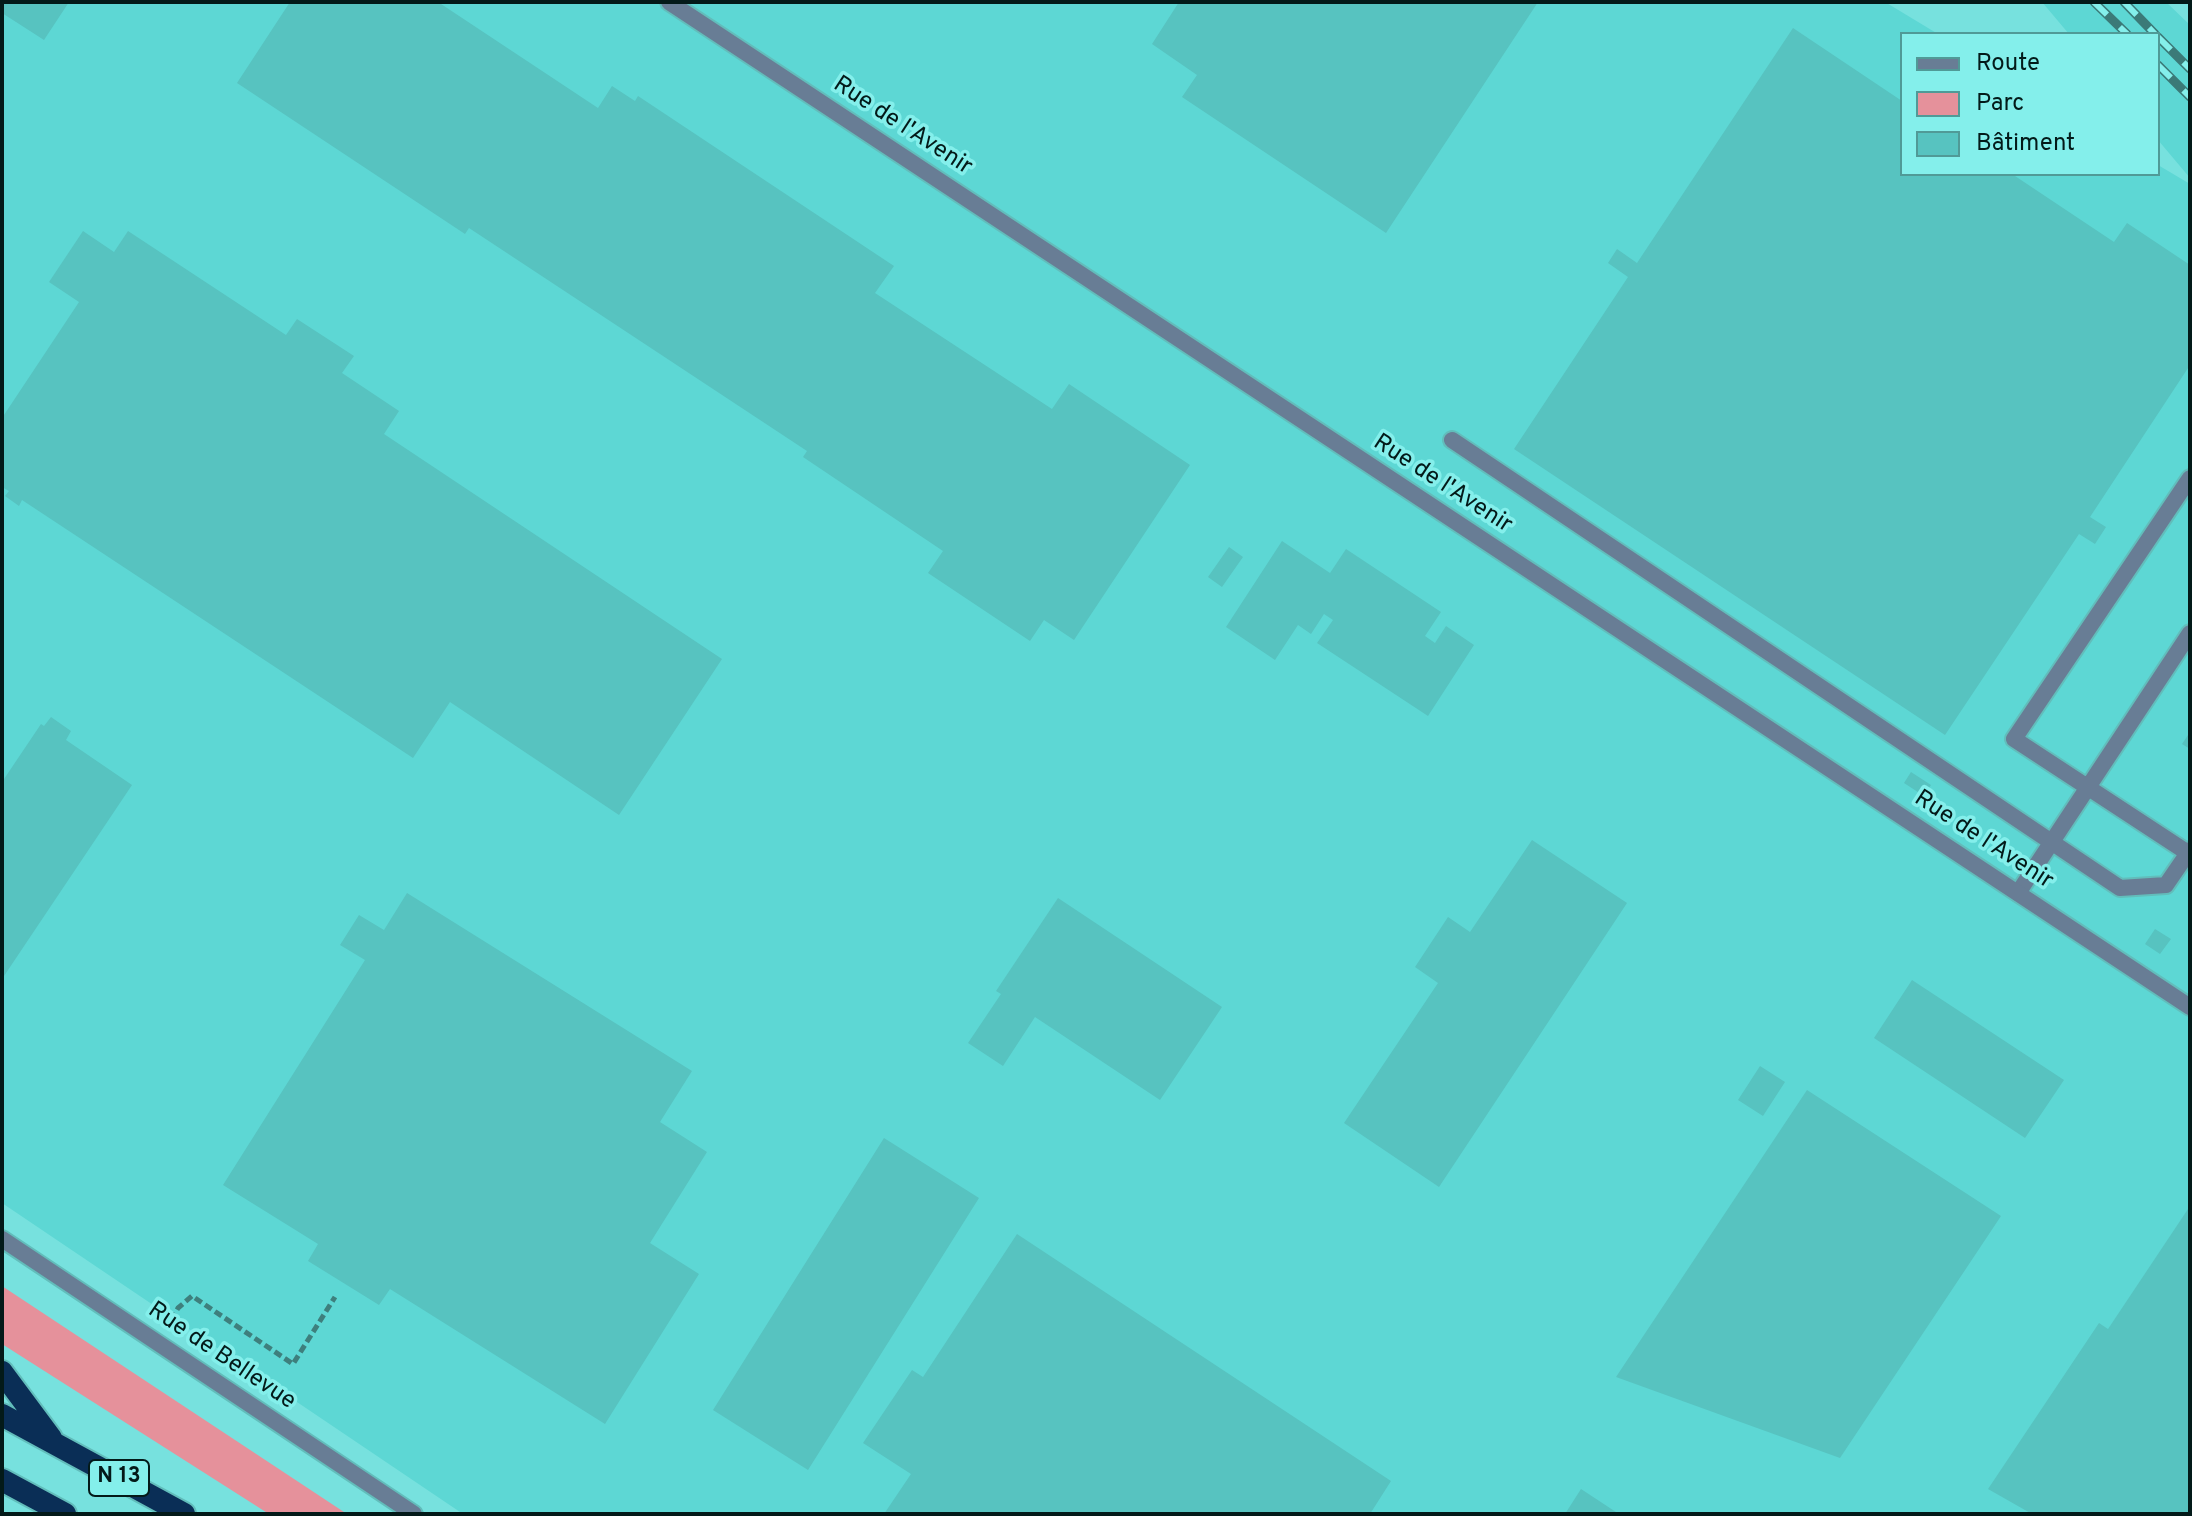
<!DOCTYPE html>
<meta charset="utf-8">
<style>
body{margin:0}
#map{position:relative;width:2192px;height:1516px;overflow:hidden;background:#77e1de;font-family:Overpass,sans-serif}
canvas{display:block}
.frame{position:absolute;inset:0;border:4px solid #031a19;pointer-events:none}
.legend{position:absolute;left:1900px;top:32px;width:260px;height:144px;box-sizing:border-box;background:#84efeb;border:2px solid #509a97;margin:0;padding:10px 14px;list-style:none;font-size:24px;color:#031a19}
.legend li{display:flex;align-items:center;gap:16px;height:40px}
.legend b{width:40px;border:2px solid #509a97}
</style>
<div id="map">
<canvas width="2192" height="1516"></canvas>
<div class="frame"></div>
<ul class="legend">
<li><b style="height:10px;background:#687d95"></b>Route</li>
<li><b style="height:22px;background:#e5919b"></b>Parc</li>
<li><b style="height:22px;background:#57c3c0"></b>Bâtiment</li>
</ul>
</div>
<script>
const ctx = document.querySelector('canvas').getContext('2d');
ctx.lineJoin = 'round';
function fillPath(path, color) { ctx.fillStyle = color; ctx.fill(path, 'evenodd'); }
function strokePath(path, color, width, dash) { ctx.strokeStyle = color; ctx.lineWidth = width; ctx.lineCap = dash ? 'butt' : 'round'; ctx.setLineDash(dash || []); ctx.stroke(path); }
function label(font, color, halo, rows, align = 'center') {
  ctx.font = font + ' Overpass,sans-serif'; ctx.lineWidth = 7; ctx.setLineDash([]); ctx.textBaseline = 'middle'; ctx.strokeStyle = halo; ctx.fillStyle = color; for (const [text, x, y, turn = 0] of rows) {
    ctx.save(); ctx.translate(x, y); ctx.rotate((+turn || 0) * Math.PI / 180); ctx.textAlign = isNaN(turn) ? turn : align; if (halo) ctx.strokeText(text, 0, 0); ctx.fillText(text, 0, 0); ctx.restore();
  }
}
fillPath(new Path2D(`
 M2,2H1885L1938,34H1902V174H2158V165L2190,184V1514H463L2,1203Z
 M2042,2H2166L2190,25V178L2158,140V34H2069Z`), '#5dd7d4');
fillPath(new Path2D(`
 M2,1286L347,1514H269L2,1344Z`), '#e5919b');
fillPath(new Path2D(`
 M2,2H69L44,40L2,13Z
 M290,2H438L598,108L612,86L635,101L638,96L894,266L875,293L1052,409L1069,384L1190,465L1074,640L1044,620L1030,641L928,573L943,551L803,457L807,451L469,228L465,234L237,83Z
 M1179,2H1538L1386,233L1182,97L1197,75L1152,44Z
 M1793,28L1902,101V174H2012L2114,242L2127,223L2190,265V365L2090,517L2106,527L2095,544L2079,534L1945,735L1514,449L1628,277L1608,263L1617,249L1637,263Z
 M83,231L114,252L128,231L286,335L297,319L354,356L342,373L399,411L384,434L722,659L619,815L450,702L413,758L22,500L19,506L5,496L9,491L2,487V418L79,302L49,282Z
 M1282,541L1330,573L1346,549L1441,612L1425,636L1435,643L1446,626L1474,645L1428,716L1317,643L1333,620L1324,614L1311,634L1298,625L1275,660L1226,627Z
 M1229,547L1243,557L1222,587L1208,577Z
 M51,717L71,731L66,740L132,785L2,979V782L41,724L44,726Z
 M2190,732V749L2182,744Z
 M1911,772L1931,785L1924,796L1904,783Z
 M1532,840L1627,903L1439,1187L1344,1123L1438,983L1415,967L1448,917L1470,932Z
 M407,893L692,1071L660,1122L707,1152L650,1243L699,1274L605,1424L390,1289L379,1305L308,1261L318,1244L223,1185L365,960L340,945L359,915L384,930Z
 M1058,898L1222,1007L1160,1100L1035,1017L1003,1066L968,1043L1001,994L996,991Z
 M2155,929L2171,939L2160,954L2145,944Z
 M1912,980L2064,1080L2025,1138L1874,1038Z
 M1760,1066L1785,1082L1763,1116L1738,1100Z
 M1807,1090L2001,1216L1840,1458L1616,1377Z
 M884,1138L979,1198L808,1470L713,1410Z
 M2190,1206V1514H2032L1988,1489L2099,1323L2108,1329Z
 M1017,1234L1391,1481L1370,1514H884L911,1474L863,1443L912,1370L923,1377Z
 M1581,1489L1619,1514H1565Z`), '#57c3c0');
const service = new Path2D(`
 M1452,440L2120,888L2166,885L2190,850
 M2188,853L2014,739L2190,478
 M2018,893L2190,633`);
const minor = new Path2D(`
 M669,2L2190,1007
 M2,1239L414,1514`);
const trunk = new Path2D(`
 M2,1372L51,1438
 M2,1415L184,1514
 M2,1480L65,1514`);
strokePath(service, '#62bdbb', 20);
strokePath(minor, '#62bdbb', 20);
strokePath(trunk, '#62bdbb', 26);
strokePath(new Path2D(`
 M171,1320L178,1308L192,1296L293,1364L335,1297`), '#3e7f7d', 5, [8, 4]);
strokePath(service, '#687d95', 16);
strokePath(minor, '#687d95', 16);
strokePath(trunk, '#0a2e56', 22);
const rail = new Path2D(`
 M2094,2L2127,34
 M2124,2L2155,34
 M2158,37L2190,69
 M2158,65L2190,97`);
strokePath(rail, '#3b7a78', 9);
strokePath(rail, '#84efeb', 6, [18]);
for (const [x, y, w] of [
 [119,1478,60]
]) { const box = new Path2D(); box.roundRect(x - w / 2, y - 18, w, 36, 6); ctx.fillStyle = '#84efeb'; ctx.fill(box); strokePath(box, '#031a19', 2); }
label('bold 22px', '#031a19', null, [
 ["N 13",119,1478]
]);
label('24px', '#031a19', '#84efeb', [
 ["Rue de l'Avenir",902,127,33],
 ["Rue de l'Avenir",1442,485,33],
 ["Rue de l'Avenir",1983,841,33],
 ["Rue de Bellevue",221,1357,34]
]);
</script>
